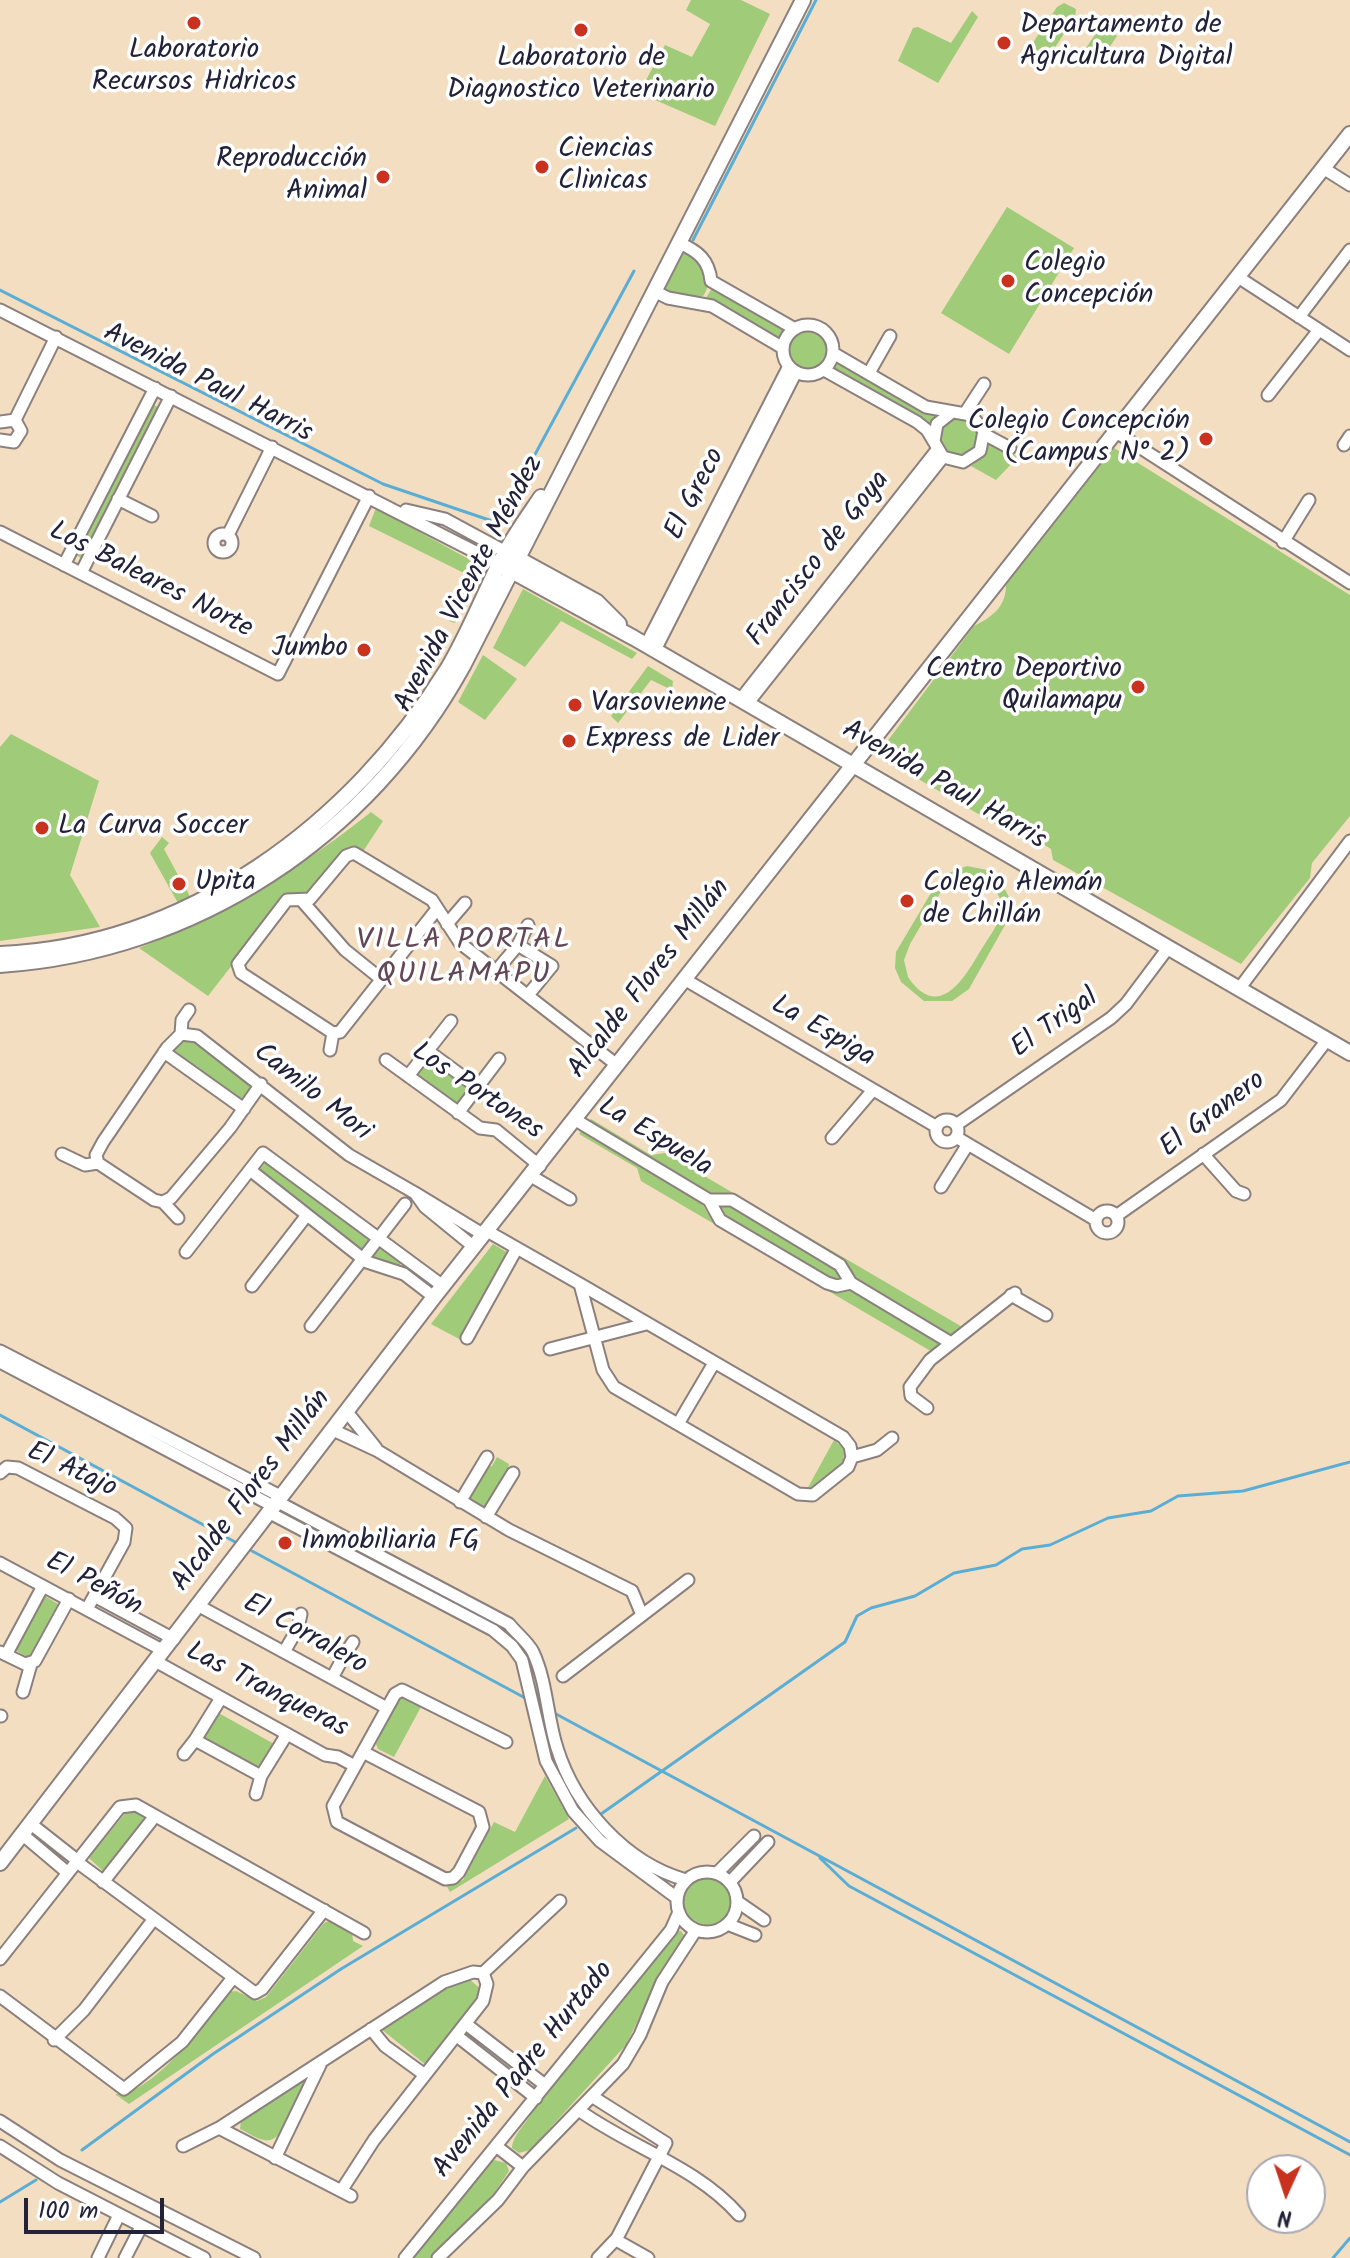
<!DOCTYPE html>
<meta charset="utf-8">
<style>
body{margin:0}
#map{position:relative;width:1350px;height:2258px;overflow:hidden;background:#f4dec1;font-family:Kalam,sans-serif}
canvas{display:block}
.north{position:absolute;left:1246px;top:2154px;width:80px;height:80px;box-sizing:border-box;background:#fff;border:2px solid #a7a7b1;border-radius:50%;rotate:183deg;font-size:22px;font-weight:700;line-height:32px;text-align:center;color:#22223b}
.north::after{content:'';display:block;margin:auto;width:28px;height:36px;background:#c8321e;clip-path:polygon(50% 0,100% 100%,50% 72%,0 100%)}
.scale{position:absolute;left:24px;top:2198px;width:140px;height:36px;box-sizing:border-box;border:4px solid #22223b;border-top:0;padding-left:10px;font-size:24px;line-height:28px;white-space:nowrap;color:#22223b;-webkit-text-stroke:6px #fff;paint-order:stroke}
</style>
<div id="map">
<canvas width="1350" height="2258"></canvas>
<div class="north">N</div>
<div class="scale">100 m</div>
</div>
<script>
const ctx = document.querySelector('canvas').getContext('2d');
ctx.lineJoin = 'round';
function fillPath(path, color) { ctx.fillStyle = color; ctx.fill(path, 'evenodd'); }
function strokePath(path, color, width, dash) { ctx.strokeStyle = color; ctx.lineWidth = width; ctx.lineCap = dash ? 'butt' : 'round'; ctx.setLineDash(dash || []); ctx.stroke(path); }
function label(font, color, halo, rows, align = 'center') {
  ctx.font = font + ' Kalam,sans-serif'; ctx.lineWidth = 7; ctx.setLineDash([]); ctx.textBaseline = 'middle'; ctx.strokeStyle = halo; ctx.fillStyle = color; for (const [text, x, y, turn = 0] of rows) {
    ctx.save(); ctx.translate(x, y); ctx.rotate((+turn || 0) * Math.PI / 180); ctx.textAlign = isNaN(turn) ? turn : align; if (halo) ctx.strokeText(text, 0, 0); ctx.fillText(text, 0, 0); ctx.restore();
  }
}
fillPath(new Path2D(`
 M691,0H741L770,14L715,126L639,93L665,45L692,57L710,24L686,10Z
 M1064,3L1076,9L1075,17L1046,61L1028,50L1057,7Z
 M972,11L978,17L938,83L898,61L913,28L918,27L951,43Z
 M1101,26L1117,36L1097,66L1081,55Z
 M1007,207L1074,248L1009,354L941,313Z
 M678,247L702,260L710,282L704,295L697,299L657,290Z
 M714,285L789,329L779,344L704,301Z
 M785 350a23 23 0 1 1 46 0a23 23 0 1 1-46 0Z
 M833,357L919,409L945,416L932,436L826,370Z
 M153,405L159,407L81,558L76,555Z
 M961,415L977,423L981,441L971,456L952,459L938,447L943,421Z
 M989,441L1018,457L996,480L971,466L986,454Z
 M1114,448L1350,595V816L1312,863L1310,878L1241,964L1053,860L1051,849L1022,831L1011,833L877,755L974,626C992,617 1006,607 1006,585Z
 M376,508L483,567L455,623L449,621L472,577L369,526Z
 M523,589L637,653L632,659L561,621L525,667L493,648Z
 M483,655L517,679L485,720L458,702Z
 M648,666L673,681L672,690L651,680L618,723L611,716Z
 M11,734L99,781L70,875L100,927L0,941V747Z
 M371,812L383,821L364,850L345,849L309,894L286,896L208,996L139,948C224,914 300,869 371,812Z
 M162,837L169,843L164,849L178,875L169,880L176,893L186,888L190,897L178,903L150,853Z
 M967,866L987,870L999,879L1009,897V918L969,989L952,1001H924L901,982L895,968L896,952L941,876ZM964,876C985,876 1008,894 1000,917C996,928 987,940 981,950C965,977 939,1023 908,977L904,960L910,944L946,883Z
 M181,1038L191,1039L245,1078L251,1085L247,1098L242,1101L174,1053L175,1045Z
 M431,1057L471,1087L456,1106L417,1075Z
 M591,1119L651,1155L665,1153L964,1328L952,1338L855,1281L844,1263L727,1194L705,1193L588,1123Z
 M582,1130L701,1202L710,1217L832,1290L849,1289L941,1343L934,1353L641,1181L637,1168L579,1134Z
 M266,1162L403,1261L398,1267L377,1263L259,1170Z
 M719,1203H725L841,1271L842,1276L833,1282L718,1214Z
 M493,1244L510,1254L461,1340L431,1324Z
 M834,1440L845,1450L842,1464L806,1491Z
 M497,1457L509,1464L506,1479L488,1509L467,1497L486,1467L492,1466Z
 M43,1595L58,1604L29,1658L13,1649L20,1643Z
 M400,1697L422,1705L394,1757L378,1749L376,1744Z
 M215,1711L276,1745L260,1773L199,1739Z
 M545,1776L569,1819L450,1892L446,1885L463,1880L494,1822L515,1832Z
 M132,1810L144,1818L104,1872L89,1858L127,1811Z
 M678 1902a28 28 0 1 1 56 0a28 28 0 1 1-56 0Z
 M329,1921L352,1932L353,1941L363,1946L129,2104L115,2094C151,2097 209,2019 230,1992L236,1991L257,2001L266,1997L324,1923Z
 M675,1931H681L686,1938L661,1972L626,2045L530,2150L519,2153L512,2148C513,2132 531,2121 535,2105Z
 M469,1979L482,1990L426,2065L381,2029L454,1984Z
 M301,2080L306,2085C299,2099 284,2145 264,2140C256,2139 247,2132 240,2129L241,2120Z
 M494,2160L506,2163L509,2171L484,2208L431,2258H410L486,2164Z`), '#a0cb78');
strokePath(new Path2D(`
 M693,240L816,0
 M0,290L383,484L498,523L634,271
 M0,1415L237,1543
 M252,1551L527,1699
 M539,1705L540,1706
 M556,1714L1350,2142
 M601,1814L845,1642L857,1616L871,1608L915,1596L954,1573L996,1565L1022,1549L1050,1545L1108,1518L1151,1511L1178,1496L1243,1491L1350,1462
 M820,1858L849,1886L1350,2155
 M82,2150L213,2054L341,1969L576,1828
 M0,2202L36,2180
 M1333,2258L1350,2238`), '#5aaed6', 3);
const street = new Path2D(`
 M1323,168L1350,185
 M679,243C698,251 709,260 711,281L795,329
 M1238,277L1350,350
 M654,291L668,298L712,306L783,348
 M0,310L499,564
 M1299,317L1350,250
 M783 350a25 25 0 1 1 50 0a25 25 0 1 1-50 0Z
 M824,370L917,422L927,430L943,457L963,462L980,451L984,431L971,415L926,407L833,353
 M869,373L890,336
 M1268,395L1319,330
 M965,413L984,384
 M15,420L56,337
 M0,422L15,420L21,431L14,442L0,440
 M1116,432L1350,583
 M984,434L1010,448
 M934,441L937,424L951,413
 M1344,445L1350,436
 M118,499L152,516
 M406,510L445,519L506,552
 M0,532L278,674L369,496
 M214 543a9 9 0 1 1 18 0a9 9 0 1 1-18 0Z
 M228,535L272,447
 M1283,542L1309,500
 M64,565L155,388
 M81,573L171,396
 M646,645L789,366
 M655,650L796,372
 M740,700L937,450
 M747,704L943,457
 M303,902L345,950L381,979
 M447,924L465,903
 M518,945L528,925
 M496,971L518,945L552,966L528,995
 M684,979L937,1127
 M1239,989L1350,841
 M189,1010L182,1020L181,1034L167,1048L103,1142L96,1155L98,1163L154,1200L163,1202L171,1198L230,1128L261,1084
 M333,1033L241,973L238,964L287,900L310,899L346,856L354,853L432,900L460,943L617,1065
 M333,1033L340,1032L437,909
 M181,1034L197,1036L349,1155L415,1193
 M330,1050L333,1033
 M428,1051L477,1087
 M164,1052L244,1109
 M386,1060L480,1128L496,1130L540,1166
 M408,1076L451,1021
 M458,1113L499,1059
 M574,1119L709,1200H732L840,1265L851,1283L951,1343
 M936 1131a11 11 0 1 1 22 0a11 11 0 1 1-22 0Z
 M956,1125L1111,1018L1126,1004L1168,948
 M956,1137L1096,1220
 M832,1138L873,1090
 M62,1154L85,1165L98,1163
 M1203,1154L1236,1191L1244,1194
 M250,1170L367,1262L404,1274L434,1297
 M531,1176L570,1199
 M941,1187L968,1144
 M709,1200L720,1220L827,1283L837,1286L851,1283
 M163,1202L178,1218
 M1096 1222a11 11 0 1 1 22 0a11 11 0 1 1-22 0Z
 M1116,1216L1281,1100L1327,1040
 M487,1231L580,1284L603,1370L614,1387L798,1494L813,1495L848,1467L852,1457L877,1450L892,1438
 M474,1247L425,1207L415,1193L484,1235
 M186,1252L263,1153L443,1286
 M580,1284L843,1437L850,1446L852,1457
 M252,1286L307,1215
 M1011,1295L1046,1315
 M311,1326L405,1204
 M467,1338L517,1248
 M550,1349L646,1324
 M0,1351L282,1497
 M0,1362L275,1507
 M927,1408L911,1396L910,1387L930,1360L1015,1293
 M347,1412L376,1448
 M678,1424L714,1363
 M333,1430L378,1451L509,1530L632,1591L642,1615
 M0,1473L7,1467L18,1468L115,1518L126,1528L124,1542L87,1609
 M278,1502L509,1624C516,1633 528,1642 533,1652C547,1682 547,1717 557,1748C575,1806 625,1863 686,1880
 M460,1502L487,1457
 M270,1513L493,1630L512,1646L522,1660L546,1761L573,1811L600,1841L677,1898
 M486,1517L513,1473
 M0,1563L164,1651
 M94,1596L174,1639
 M199,1606L387,1708
 M298,1628L301,1614
 M0,1652L25,1664L35,1661L69,1599
 M284,1652L298,1628L345,1654L332,1678
 M345,1654L353,1642
 M6,1655L43,1586
 M155,1661L325,1755L338,1757L355,1766
 M563,1676L688,1580
 M23,1692L31,1664
 M221,1698L195,1740L261,1776L287,1734
 M0,1716H1
 M363,1752L479,1812L483,1827L459,1872L453,1878L445,1879L337,1822L333,1806L395,1694L402,1690L506,1742
 M184,1754L195,1740
 M256,1794L261,1776
 M31,1824L78,1861
 M23,1835L68,1873
 M77,1862L255,1993L262,1989L324,1910
 M677 1902a30 30 0 1 1 60 0a30 30 0 1 1-60 0Z
 M717,1873L754,1836
 M103,1882L155,1816
 M730,1882L768,1842
 M738,1902L764,1920
 M727,1924L755,1935
 M0,1959L120,1807L136,1805L364,1933
 M0,1996L124,2089L182,2042L232,1979
 M466,2024L545,2085
 M371,2029L385,2046L425,2075
 M457,2036L536,2098
 M54,2040L84,2010L153,1920
 M593,2097L666,2143L617,2238L598,2258
 M580,2111C632,2148 697,2167 739,2215
 M0,2121L60,2160L254,2258
 M219,2128L351,2196
 M0,2146L58,2183L204,2258
 M183,2146L219,2128L444,1982L473,1972L483,1973L560,1901
 M496,2146L523,2167
 M275,2158L320,2065
 M341,2191L374,2140L483,2001L487,1984L483,1973
 M616,2240L648,2258
 M98,2258L119,2215
 M125,2258L141,2227
 M405,2258L671,1930L679,1912
 M438,2258L498,2200L523,2167L623,2064L640,2035L662,1982L696,1930`);
const secondary = new Path2D(`
 M513,556L597,602L619,624
 M499,564L634,638L1350,1053
 M0,954C188,946 352,824 448,668C468,634 482,599 499,564C510,541 526,519 541,497
 M0,965C196,952 369,837 463,666L803,0
 M0,1863L434,1297L1350,134`);
strokePath(street, '#8b807e', 15);
strokePath(secondary, '#8b807e', 18);
strokePath(street, '#fff', 11);
strokePath(secondary, '#fff', 14);
for (const [x, y, r, color] of [
 [194,23,8,"#c8321e"],
 [581,30,8,"#c8321e"],
 [1004,43,8,"#c8321e"],
 [542,167,8,"#c8321e"],
 [383,177,8,"#c8321e"],
 [1008,281,8,"#c8321e"],
 [1206,439,8,"#c8321e"],
 [364,650,8,"#c8321e"],
 [1138,687,8,"#c8321e"],
 [575,705,8,"#c8321e"],
 [569,741,8,"#c8321e"],
 [42,828,8,"#c8321e"],
 [179,884,8,"#c8321e"],
 [907,901,8,"#c8321e"],
 [285,1543,8,"#c8321e"]
]) { const dot = new Path2D(); dot.arc(x, y, r, 0, 2 * Math.PI); ctx.fillStyle = color; ctx.fill(dot); strokePath(dot, '#fff', 3); }
label('28px', '#22223b', '#fff', [
 ["Departamento de",1020,27],
 ["Agricultura Digital",1020,59],
 ["Laboratorio",194,52,"center"],
 ["Recursos Hidricos",194,84,"center"],
 ["Laboratorio de",581,60,"center"],
 ["Diagnostico Veterinario",581,92,"center"],
 ["Ciencias",558,151],
 ["Clinicas",558,183],
 ["Reproducción",367,161,"right"],
 ["Animal",367,193,"right"],
 ["Colegio",1024,265],
 ["Concepción",1024,297],
 ["Colegio Concepción",1190,423,"right"],
 ["(Campus N° 2)",1190,455,"right"],
 ["Jumbo",348,650,"right"],
 ["Centro Deportivo",1122,671,"right"],
 ["Quilamapu",1122,703,"right"],
 ["Varsovienne",591,705],
 ["Express de Lider",585,741],
 ["La Curva Soccer",58,828],
 ["Upita",195,884],
 ["Colegio Alemán",923,885],
 ["de Chillán",923,917],
 ["Inmobiliaria FG",301,1543]
], 'left');
label('28px', '#22223b', '#fff', [
 ["Avenida Paul Harris",207,385,27],
 ["El Greco",697,495,-63],
 ["Francisco de Goya",820,560,-52],
 ["Los Baleares Norte",150,582,27],
 ["Avenida Vicente Méndez",471,585,-62],
 ["Avenida Paul Harris",943,787,30],
 ["Alcalde Flores Millán",651,980,-52],
 ["El Trigal",1056,1025,-35],
 ["La Espiga",822,1033,30],
 ["Los Portones",476,1093,34],
 ["Camilo Mori",311,1094,38],
 ["El Granero",1214,1116,-37],
 ["La Espuela",654,1139,31],
 ["El Atajo",71,1472,25],
 ["Alcalde Flores Millán",253,1492,-53],
 ["El Peñón",93,1586,28],
 ["El Corralero",304,1636,29],
 ["Las Tranqueras",266,1692,27],
 ["Avenida Padre Hurtado",525,2071,-51]
]);
ctx.letterSpacing = '2px';
label('30px', '#624857', '#fff', [
 ["VILLA PORTAL",464,943],
 ["QUILAMAPU",464,977]
]);
ctx.letterSpacing = '0px';
</script>
